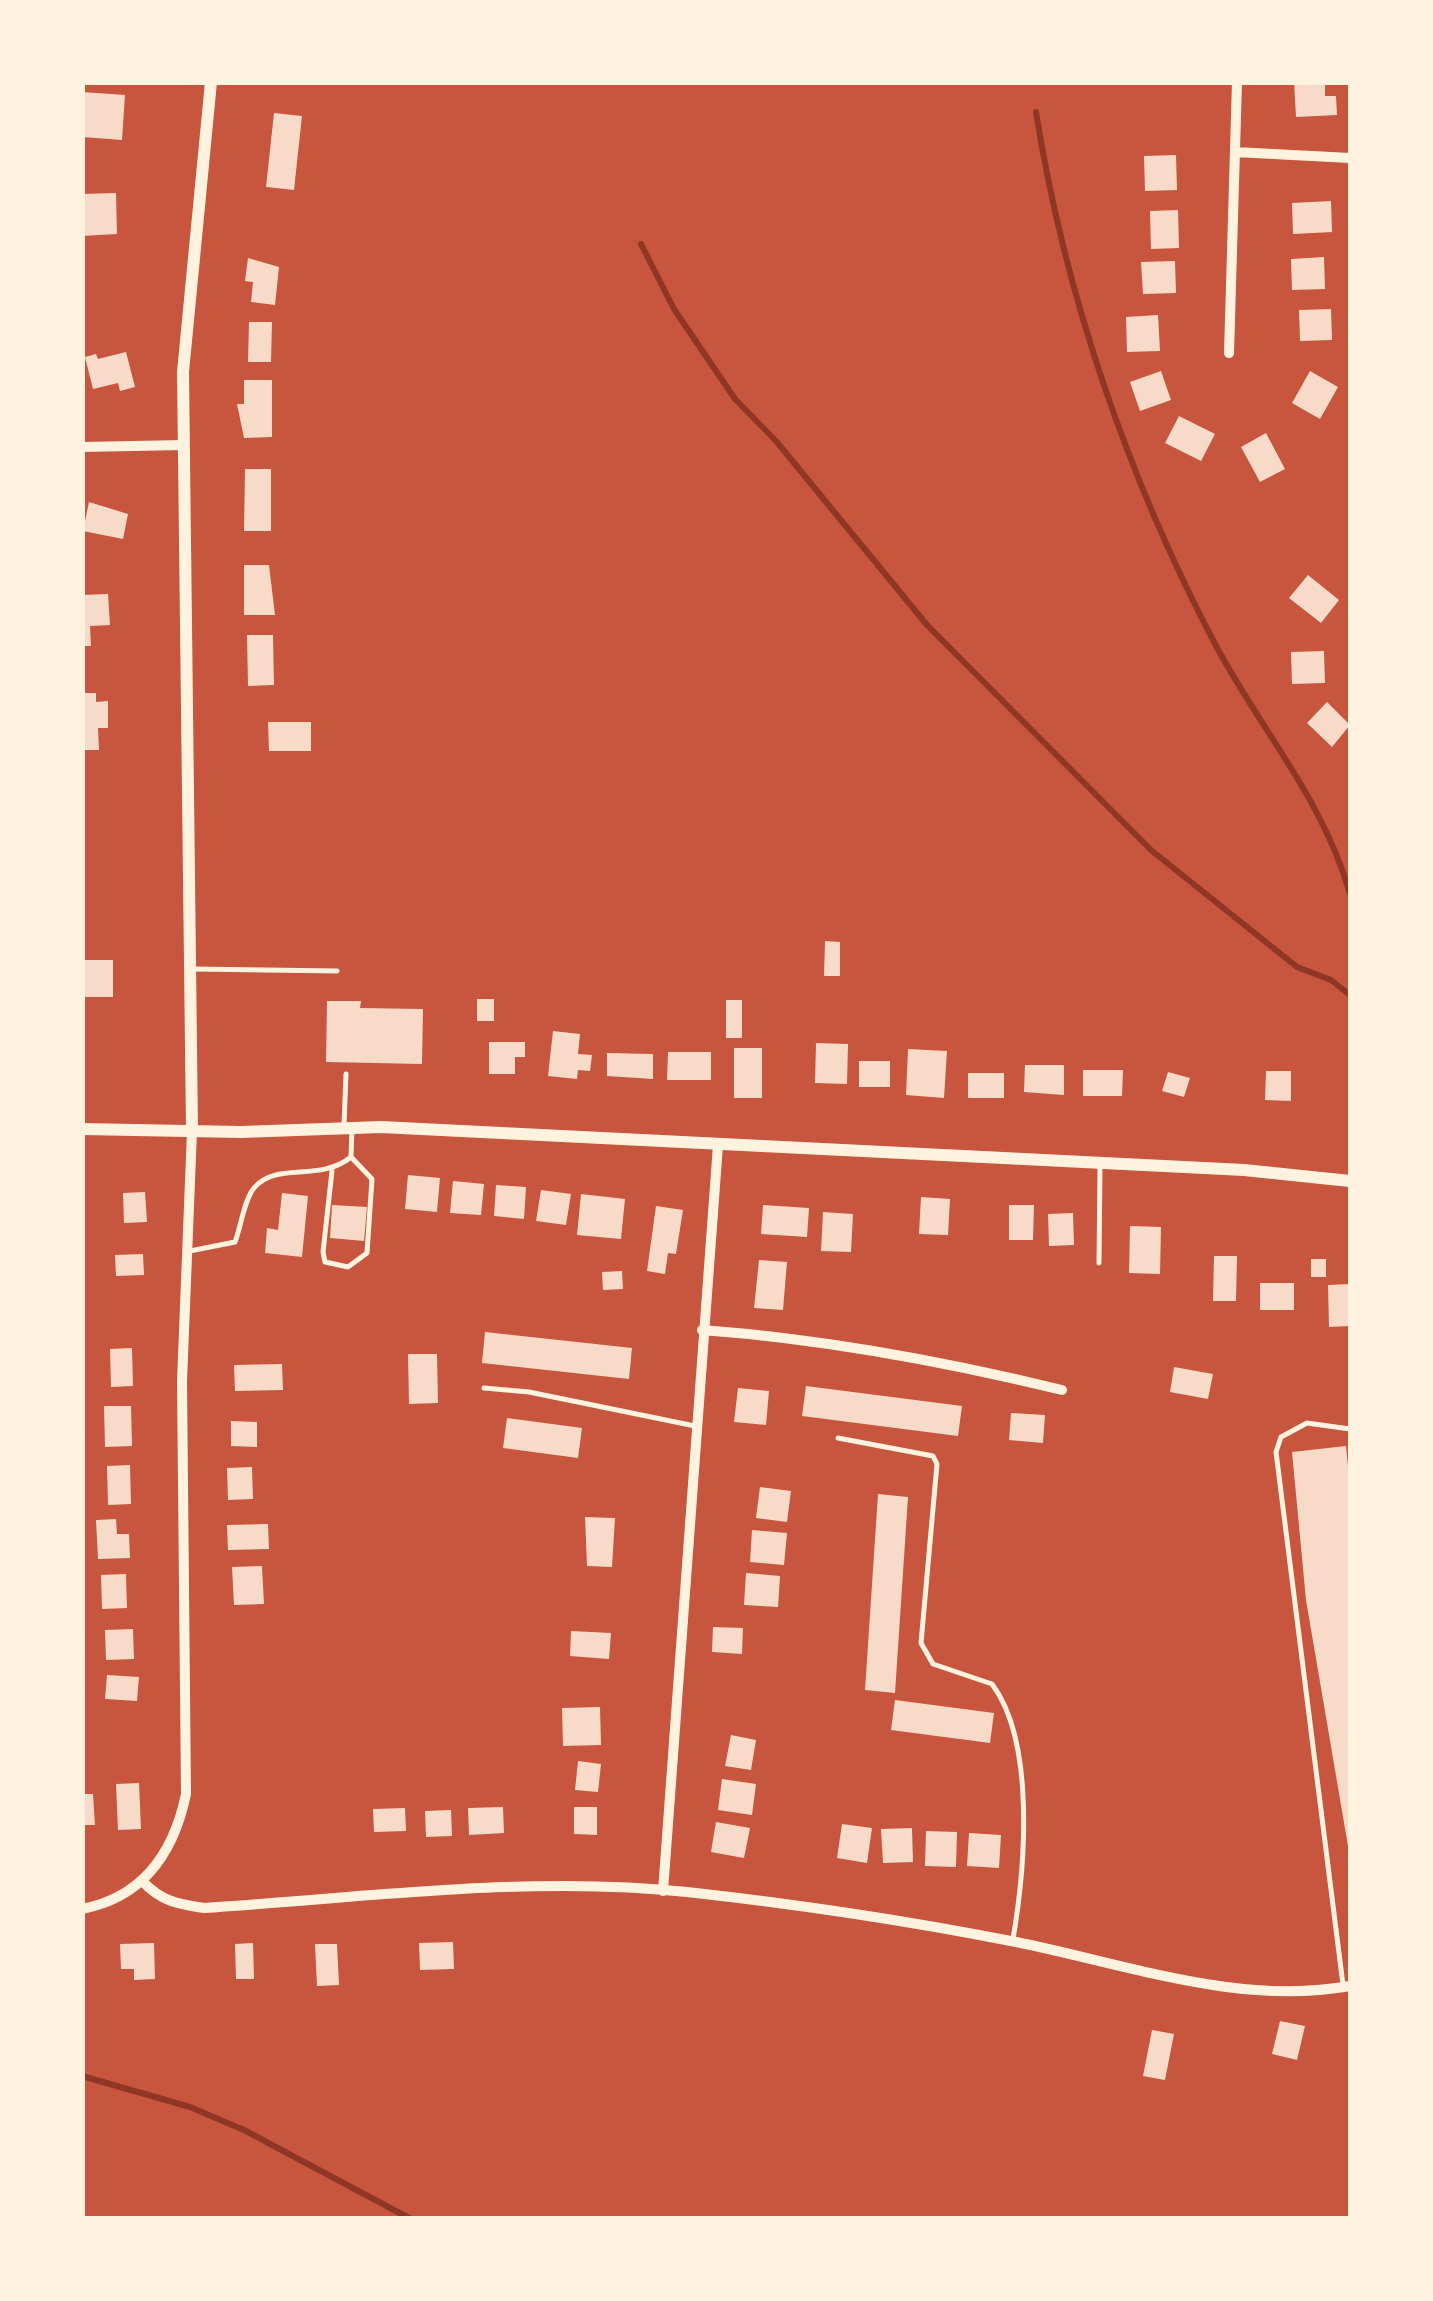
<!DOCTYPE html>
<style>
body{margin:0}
#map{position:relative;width:1433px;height:2301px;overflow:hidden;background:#c8553d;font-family:Raleway,sans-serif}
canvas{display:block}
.frame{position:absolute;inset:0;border:85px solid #fff3e0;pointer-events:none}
</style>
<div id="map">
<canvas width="1433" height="2301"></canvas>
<div class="frame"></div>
</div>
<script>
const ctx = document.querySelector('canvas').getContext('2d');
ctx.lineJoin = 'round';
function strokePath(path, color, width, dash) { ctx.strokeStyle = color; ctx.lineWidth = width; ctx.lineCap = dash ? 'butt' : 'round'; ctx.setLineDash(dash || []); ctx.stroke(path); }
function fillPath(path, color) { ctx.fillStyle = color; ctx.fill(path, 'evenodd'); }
strokePath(new Path2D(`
 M1036,112C1065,295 1128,478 1214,642C1259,728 1323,798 1350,894
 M641,244L674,309L735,399L776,441L927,625L1151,850L1297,967L1331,980L1350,995
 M82,2076L190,2107L244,2130L409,2218`), '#8f3625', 6);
fillPath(new Path2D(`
 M1294,82H1325V96H1336L1337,115L1296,117Z
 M82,92L125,95L122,140L82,137Z
 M274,113L302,116L294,190L266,187Z
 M1176,155L1177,190L1145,191L1144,156Z
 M116,193L117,234L82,236V194Z
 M1331,201L1332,232L1293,234L1292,203Z
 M1178,210L1179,248L1151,249L1150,211Z
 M1324,257L1325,289L1292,290L1291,259Z
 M248,258L279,267L275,305L251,302L253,282L245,281Z
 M1175,261L1176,293L1143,294L1141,262Z
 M1331,309L1332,340L1300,341L1299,310Z
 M1158,315L1160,351L1127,352L1126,317Z
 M249,322H272L271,362H248Z
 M126,352L135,387L120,391L118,383L93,389L85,357L96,354L98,359Z
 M1161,371L1171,400L1140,411L1130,382Z
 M1310,371L1338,387L1320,419L1292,403Z
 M244,380H272V437L244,438L237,404H244Z
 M1179,416L1215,434L1201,461L1165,443Z
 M1266,433L1285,469L1260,482L1241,447Z
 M245,469H271V531H244Z
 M89,502L128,514L123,539L83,531Z
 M244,565H269L275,615H244Z
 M1308,575L1339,600L1321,623L1289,598Z
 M108,594L110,625L90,626L91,646H82V595Z
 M247,635H273L274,685L248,686Z
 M1324,651L1325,683L1292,684L1291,652Z
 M82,693H96V702L108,701V728H98L99,750H82Z
 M1327,702L1350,725L1332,747L1307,723Z
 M268,722H311V751H269Z
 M825,941L840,942V976H824Z
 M82,960H113V997H82Z
 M477,999H494V1021H477Z
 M726,1000H742V1038H726Z
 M327,1001H361L360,1008L423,1009L422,1064L326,1062Z
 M553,1031L580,1034L578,1054L592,1055L590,1071L578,1070L577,1079L548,1076Z
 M489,1042H525V1057H515V1074H489Z
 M816,1043L848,1044L847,1084L815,1083Z
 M734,1048H762V1098H734Z
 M908,1049L947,1051L944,1098L906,1095Z
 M668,1052H711V1080H667Z
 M607,1053L653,1054V1079L607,1076Z
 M859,1061H890V1087H859Z
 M1025,1065H1064V1095L1024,1092Z
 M1083,1070H1123L1122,1096H1083Z
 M1266,1071H1291V1101L1265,1100Z
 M1168,1072L1190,1078L1184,1097L1162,1091Z
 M968,1073H1004V1098H968Z
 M408,1175L440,1178L437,1212L405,1209Z
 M453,1181L484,1184L481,1215L450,1213Z
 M496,1185L526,1187L524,1219L494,1216Z
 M541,1190L571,1194L566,1225L536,1221Z
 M145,1192L147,1222L124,1223L123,1193Z
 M282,1193L308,1196L302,1257L265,1253L267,1228L278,1230Z
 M581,1194L625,1199L621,1239L577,1235Z
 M921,1197L950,1199L948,1235L919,1234Z
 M332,1205L367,1207L364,1241L330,1238Z
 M763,1205L809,1208L807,1237L761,1234Z
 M1009,1205H1034L1033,1240H1009Z
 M656,1206L683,1210L676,1254L668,1253L665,1274L647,1271Z
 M823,1212L853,1214L851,1252L821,1251Z
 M1073,1213L1074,1245L1049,1246L1048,1214Z
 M1130,1226L1161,1227L1160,1274L1129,1273Z
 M143,1254L144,1275L116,1276L115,1255Z
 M1214,1256H1237L1236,1301H1213Z
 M1311,1259H1326V1277H1311Z
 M759,1260L787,1262L783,1310L754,1308Z
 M622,1271L623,1289L603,1290L602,1272Z
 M1260,1283H1294V1310H1260Z
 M1350,1284V1326L1329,1327L1328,1285Z
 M485,1332L632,1348L629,1379L482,1363Z
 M132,1348L133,1386L111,1387L110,1349Z
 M408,1354H437L438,1403L409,1404Z
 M282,1364L283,1390L235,1391L234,1365Z
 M1174,1367L1213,1374L1208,1399L1170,1392Z
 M806,1386L962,1406L958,1436L802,1416Z
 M738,1388L769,1391L766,1425L734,1422Z
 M104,1406H131L132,1446L105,1447Z
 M1011,1413L1045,1415L1043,1443L1009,1440Z
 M507,1418L582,1428L578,1458L503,1448Z
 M231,1421L257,1422V1447L231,1446Z
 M1346,1446L1350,1487L1349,1852L1306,1600L1292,1452Z
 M130,1465L131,1504L108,1505L107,1466Z
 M252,1467L253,1499L228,1500L227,1468Z
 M760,1487L791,1491L787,1522L756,1518Z
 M878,1494L908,1497L895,1693L865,1690Z
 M585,1517L615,1518L612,1567L587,1566Z
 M116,1519L117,1534H129L130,1558L98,1559L96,1520Z
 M268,1524L269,1549L228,1550L227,1525Z
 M752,1530L787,1533L784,1565L750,1562Z
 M262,1566L264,1604L234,1605L232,1567Z
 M746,1573L780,1576L778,1607L744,1605Z
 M126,1574L127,1608L102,1609L101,1575Z
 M713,1627L743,1628L742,1654L712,1652Z
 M133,1629L134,1659L106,1660L105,1630Z
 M571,1631L611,1633L609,1659L570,1656Z
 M107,1675L139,1677L137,1701L105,1699Z
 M895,1700L994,1713L990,1743L891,1730Z
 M600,1707L601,1745L563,1746L562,1708Z
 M731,1735L756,1740L751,1770L725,1766Z
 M578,1761L601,1764L598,1792L575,1790Z
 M722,1779L756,1784L752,1815L718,1810Z
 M139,1783L141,1829L118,1830L116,1784Z
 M82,1794H93L95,1825H82Z
 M503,1807L504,1833L469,1835L468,1808Z
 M574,1807H597V1835L574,1834Z
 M405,1808L406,1831L374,1832L373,1809Z
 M451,1810L452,1836L426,1837L425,1811Z
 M716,1822L750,1828L744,1858L711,1852Z
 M842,1824L872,1828L867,1863L837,1858Z
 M912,1828L913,1862L883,1863L881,1829Z
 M926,1831L957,1832L956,1867L925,1866Z
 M969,1833L1001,1835L999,1868L967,1866Z
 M453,1942L454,1969L420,1970L419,1943Z
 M154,1943L155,1979L134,1980V1969H121L120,1944Z
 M253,1943L254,1979H236L235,1944Z
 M315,1944H337L339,1985L317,1986Z
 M1280,2021L1305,2026L1297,2060L1272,2054Z
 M1152,2030L1174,2034L1165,2080L1143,2076Z`), '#f7dbc8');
strokePath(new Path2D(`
 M193,969L337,971
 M344,1125L346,1074
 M332,1171L323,1252L325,1262L348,1267L367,1253L372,1179L351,1157
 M190,1251L235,1242C241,1227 244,1200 254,1188C276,1161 319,1183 351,1157L352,1127
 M1099,1263L1100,1166
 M484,1388L529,1392L695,1426
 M838,1438L933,1456L937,1464L921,1643L933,1664L992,1684C1036,1743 1025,1869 1013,1939
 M1343,1985L1276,1452L1281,1437L1307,1423L1350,1429`), '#fff3e0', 5);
strokePath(new Path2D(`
 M1235,152L1350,158
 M1229,353L1237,82
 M82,447L184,445
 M702,1330C824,1339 943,1361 1062,1390
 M142,1881C161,1901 177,1904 204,1908C361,1898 531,1875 687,1892C796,1904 909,1921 1016,1942C1126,1964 1238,2006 1350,1986
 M663,1891L718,1145
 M82,1909C144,1897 174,1852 186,1794L182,1381L192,1131`), '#fff3e0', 10);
strokePath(new Path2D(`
 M82,1129L241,1132L381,1127L1244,1170L1350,1181
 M192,1131L183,372L211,82`), '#fff3e0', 12);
</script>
